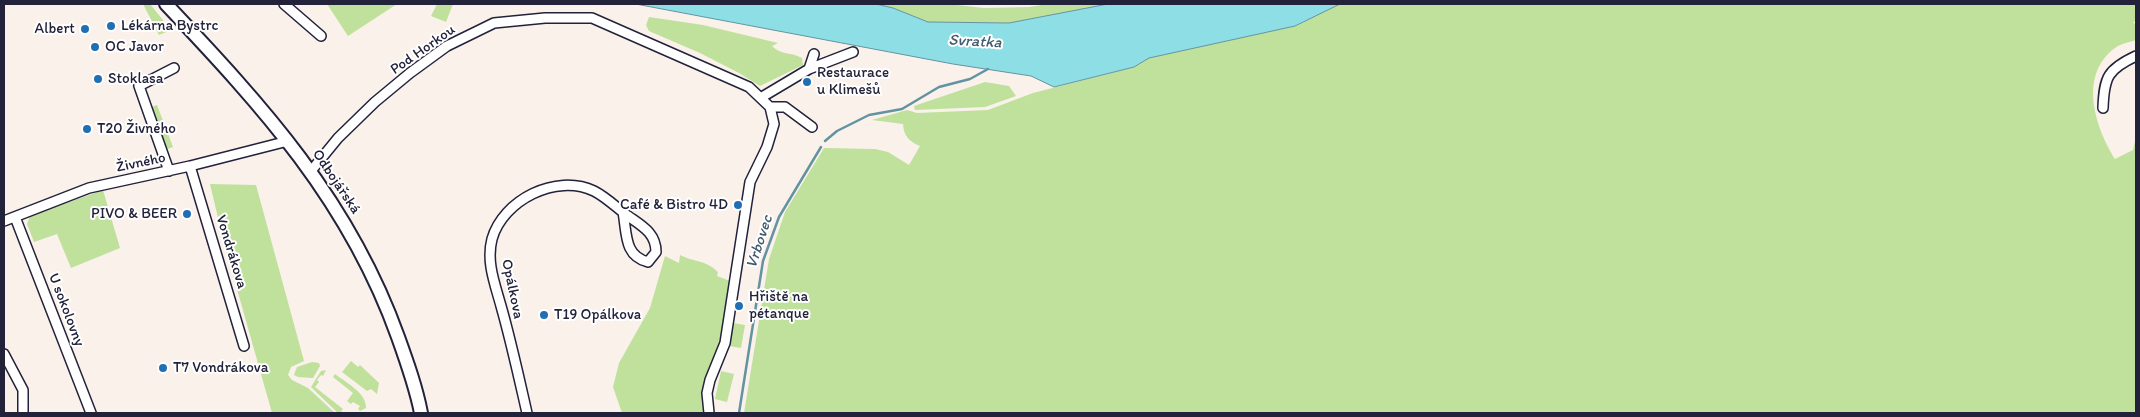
<!DOCTYPE html>
<meta charset="utf-8">
<style>
body{margin:0}
#map{position:relative;width:2140px;height:417px;overflow:hidden;background:#faf1ea;font-family:Itim,sans-serif}
canvas{display:block}
.frame{position:absolute;inset:0;border:5px solid #22223b;pointer-events:none}
</style>
<div id="map">
<canvas width="2140" height="417"></canvas>
<div class="frame"></div>
</div>
<script>
const ctx = document.querySelector('canvas').getContext('2d');
ctx.lineJoin = 'round';
function fillPath(path, color) { ctx.fillStyle = color; ctx.fill(path, 'evenodd'); }
function strokePath(path, color, width, dash) { ctx.strokeStyle = color; ctx.lineWidth = width; ctx.lineCap = dash ? 'butt' : 'round'; ctx.setLineDash(dash || []); ctx.stroke(path); }
function label(font, color, halo, rows, align = 'center') {
  ctx.font = font + ' Itim,sans-serif'; ctx.lineWidth = 4; ctx.setLineDash([]); ctx.textBaseline = 'middle'; ctx.strokeStyle = halo; ctx.fillStyle = color; for (const [text, x, y, turn = 0] of rows) {
    ctx.save(); ctx.translate(x, y); ctx.rotate((+turn || 0) * Math.PI / 180); ctx.textAlign = isNaN(turn) ? turn : align; if (halo) ctx.strokeText(text, 0, 0); ctx.fillText(text, 0, 0); ctx.restore();
  }
}
fillPath(new Path2D(`
 M143,4H150L171,30L159,35Z
 M327,4H397L348,36Z
 M437,4H453L446,22L431,16Z
 M876,4H948L984,8L1029,7L1048,4H1108L1009,23L928,22L893,8Z
 M1340,4H2136V20L2133,23L2136,24V40C2130,42 2120,44 2115,48C2078,75 2095,127 2115,159L2133,150L2136,137V413H744L769,259L785,212L824,148L875,149L888,152L909,165L920,146C909,141 904,137 903,124L872,120L907,110L917,113L988,110L1033,93L1134,67L1148,58L1295,26Z
 M649,17L703,25L778,43L772,46C780,55 792,52 802,58L803,65L760,86L739,73L700,53L649,31L646,25Z
 M985,82L1009,86L1016,96L985,107L915,110L914,106Z
 M157,105L173,147L164,150L149,108Z
 M210,184L256,185L304,361L291,367L288,375L292,380L308,388L335,413H272L224,243Z
 M103,190L120,248L71,268L57,234L34,242L27,224L30,216Z
 M680,255C696,263 704,259 718,272L717,276L730,281L725,319L712,367H710L703,392L705,413H622L613,387L619,363L650,308L665,256L679,263Z
 M733,323L745,325L741,348L729,346Z
 M351,361L358,367L360,365L379,383L377,394L371,389L367,391L342,372Z
 M312,362L319,363L320,366L313,378L298,377L294,375L297,367Z
 M326,370L323,376L321,375L317,380L319,382L315,387L343,409L341,411L343,413H338L311,387L321,371Z
 M721,371L734,374L727,402L715,399Z
 M335,374C345,382 367,393 366,408L360,411L358,409L360,406L353,402L351,404L347,401L353,393L333,377Z`), '#bfe19b');
const water = new Path2D(`
 M636,4H876L893,8L928,22L1009,23L1108,4H1340L1295,26L1149,58L1134,67L1054,87L1031,76L953,64Z`);
fillPath(water, '#8edfe5');
strokePath(water, '#6393a1', 1);
strokePath(new Path2D(`
 M825,141L837,131L869,115L902,109L939,87L970,79L988,69
 M739,413L763,261L779,217L821,147`), '#6393a1', 2.5);
const street = new Path2D(`
 M284,4L321,36
 M809,69L814,54
 M762,97L809,69L853,52
 M770,107H785L812,127
 M2103,108C2104,77 2108,69 2136,56
 M190,166L244,346
 M169,171L139,86L174,68
 M311,171L338,138L375,102L410,73L447,46L494,23L545,18H592L749,87L770,107L774,124L767,147L750,182L725,343L710,380L707,393L709,413
 M15,217L91,413
 M4,221L89,188L190,166L288,141
 M4,354L23,390V413
 M527,413C519,378 511,341 501,306C495,284 486,262 492,239C503,200 556,173 594,191C606,197 617,208 628,216C642,226 656,233 656,252L648,262C624,256 627,234 623,212`);
const secondary = new Path2D(`
 M166,4C263,107 349,200 398,337C407,362 416,387 421,413`);
strokePath(street, '#22223b', 12);
strokePath(secondary, '#22223b', 16);
strokePath(street, '#fff', 9);
strokePath(secondary, '#fff', 12);
for (const [x, y, r, color] of [
 [111,26,5,"#1f6fb2"],
 [85,29,5,"#1f6fb2"],
 [95,47,5,"#1f6fb2"],
 [98,79,5,"#1f6fb2"],
 [807,82,5,"#1f6fb2"],
 [87,129,5,"#1f6fb2"],
 [738,205,5,"#1f6fb2"],
 [187,214,5,"#1f6fb2"],
 [739,306,5,"#1f6fb2"],
 [544,315,5,"#1f6fb2"],
 [163,368,5,"#1f6fb2"]
]) { const dot = new Path2D(); dot.arc(x, y, r, 0, 2 * Math.PI); ctx.fillStyle = color; ctx.fill(dot); strokePath(dot, '#fff', 2); }
label('15px', '#22223b', '#fff', [
 ["Lékárna Bystrc",121,26],
 ["Albert",75,29,"right"],
 ["OC Javor",105,47],
 ["Restaurace",817,73],
 ["u Klimešů",817,90],
 ["Stoklasa",108,79],
 ["T20 Živného",97,129],
 ["Café & Bistro 4D",728,205,"right"],
 ["PIVO & BEER",177,214,"right"],
 ["Hřiště na",749,297],
 ["pétanque",749,314],
 ["T19 Opálkova",554,315],
 ["T7 Vondrákova",173,368]
], 'left');
label('15px', '#22223b', '#fff', [
 ["Pod Horkou",423,50,-35],
 ["Živného",141,163,-12],
 ["Odbojářská",336,182,56],
 ["Vondrákova",231,252,73],
 ["Opálkova",512,289,78],
 ["U sokolovny",66,310,69]
]);
label('italic 16px', '#425b6e', '#fff', [
 ["Svratka",975,42,3],
 ["Vrbovec",760,242,-72]
]);
</script>
